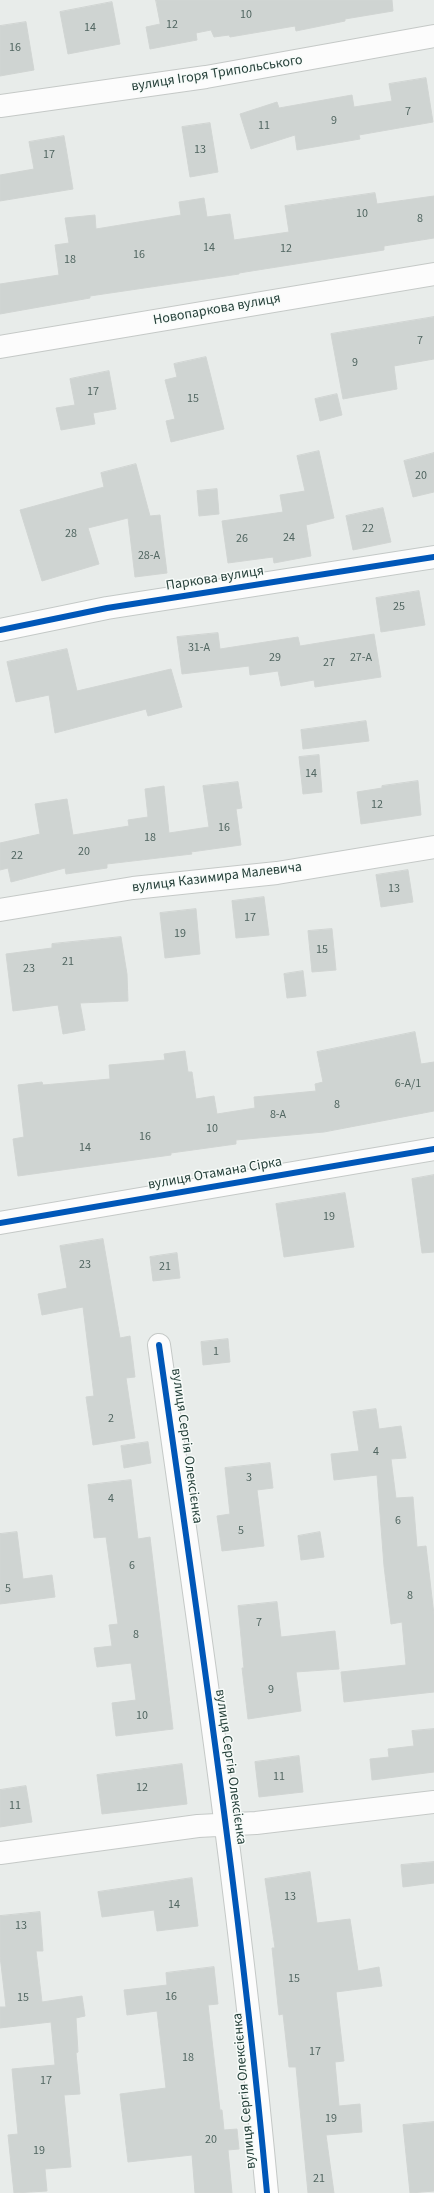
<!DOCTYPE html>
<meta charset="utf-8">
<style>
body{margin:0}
canvas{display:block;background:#e8ecea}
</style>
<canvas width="434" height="2193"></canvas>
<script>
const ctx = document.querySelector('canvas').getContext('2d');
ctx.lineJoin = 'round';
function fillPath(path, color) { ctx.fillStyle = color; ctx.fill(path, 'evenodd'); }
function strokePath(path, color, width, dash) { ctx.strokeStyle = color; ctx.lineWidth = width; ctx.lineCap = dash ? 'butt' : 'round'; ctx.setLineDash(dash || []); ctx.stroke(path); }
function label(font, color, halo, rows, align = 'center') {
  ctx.font = font + ' "Source Sans 3",sans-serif'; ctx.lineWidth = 3; ctx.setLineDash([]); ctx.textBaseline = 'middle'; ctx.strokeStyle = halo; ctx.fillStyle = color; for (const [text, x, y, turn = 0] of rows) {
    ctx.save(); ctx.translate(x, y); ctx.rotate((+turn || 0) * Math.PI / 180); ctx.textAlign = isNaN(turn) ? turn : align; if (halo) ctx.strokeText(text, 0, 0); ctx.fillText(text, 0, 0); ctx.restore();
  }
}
const building = new Path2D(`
 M156,0H392L393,11L345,19V21L296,31L295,26L230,37L229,35L214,37L211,30L196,33L197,40L150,49L146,27L160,24Z
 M112,2L120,44L68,54L60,12Z
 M26,22L34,70L0,76V26Z
 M426,78L433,122L359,135L360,139L297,150L295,135L251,149L240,114L277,102L279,108L352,95L354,107L392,101L389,84Z
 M210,123L218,172L190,177L182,127Z
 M64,136L73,189L0,201V175L34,169L29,142Z
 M375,193L377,204L434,196V238L384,246V250L239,273V274L90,296V298L0,314V284L59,275L55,245L69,243L65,218L95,215L96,229L181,215L179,202L204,198L207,217L230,214L234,240L289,232L285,206Z
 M434,317V359L394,366L397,389L343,399L331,334Z
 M206,357L224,429L171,442L166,421L175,419L165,380L177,377L174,364Z
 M109,371L116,409L93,413L95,424L61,430L56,408L75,405L70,379Z
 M337,394L342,415L320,421L315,399Z
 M319,451L334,518L306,525L311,556L274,563L273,557L228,563L222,521L283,512L280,495L305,491L297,456Z
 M434,453V492L413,497L404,461Z
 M136,464L150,516L160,515L167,573L135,577L128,518L88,528L99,564L42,581L20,510L104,487L101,473Z
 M217,489L219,514L199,516L197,491Z
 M383,508L391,542L353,550L346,516Z
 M419,591L425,625L381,632L376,598Z
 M218,633L220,649L298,637L300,646L374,634L381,677L315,687L314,680L281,686L278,671L250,675L249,666L182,674L177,637Z
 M67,649L77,691L171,669L182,707L148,716L146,709L55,733L49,695L16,702L7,662Z
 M366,721L369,741L303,749L301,730Z
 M319,755L322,792L303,794L299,757Z
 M418,781L421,815L361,824L357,792L382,788V786Z
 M238,782L242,808L236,809L241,845L191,852L192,854L107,864V868L66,874L65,868L11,882L8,868L0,870V843L40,834L35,804L67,799L73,835L129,826L128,820L148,817L145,789L164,786L169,833L209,827L203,786Z
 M408,870L413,902L381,907L376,875Z
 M264,897L269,935L236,938L232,901Z
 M196,909L200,954L165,958L160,913Z
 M332,929L336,970L312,972L308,931Z
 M121,937L127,974L128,1001L80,1003L85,1030L63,1034L58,1005L13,1011L6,954L52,948V944Z
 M303,971L306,996L287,998L284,974Z
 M415,1032L421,1064L434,1062V1111L324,1132L236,1140V1144L171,1153V1155L18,1176L13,1139L24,1137L18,1085L42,1082L43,1085L110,1079L109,1065L165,1060L164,1054L185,1051L188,1072H192L196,1099L214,1096L217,1114L255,1108L254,1097L316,1091L315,1084L323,1082L317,1052Z
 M434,1175V1252L422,1253L412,1179Z
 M345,1193L354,1247L284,1257L276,1204Z
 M103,1239L120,1338L130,1336L135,1377L126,1378L135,1438L93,1445L86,1397L94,1396L83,1307L42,1315L38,1294L67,1288L60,1246Z
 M177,1253L180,1278L153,1281L150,1257Z
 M228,1339L230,1362L203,1365L201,1342Z
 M376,1409L379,1429L401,1426L406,1458L391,1459L396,1498L413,1497L417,1547L426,1546L434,1615V1692L344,1702L341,1672L406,1665L402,1622L391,1624L384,1566L377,1475L334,1480L331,1454L359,1451L353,1412Z
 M148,1442L151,1463L124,1468L121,1446Z
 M270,1463L273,1488L257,1490L264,1546L222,1551L217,1516L230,1514L225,1468Z
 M131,1480L138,1539L150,1537L173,1729L116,1736L112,1703L136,1700L131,1663L97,1667L94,1648L112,1646L109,1625L118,1624L106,1537L94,1538L88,1485Z
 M17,1532L23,1579L52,1575L55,1597L0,1604V1534Z
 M320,1532L324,1557L301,1560L298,1536Z
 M277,1602L281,1637L335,1631L339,1669L296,1672L301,1711L248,1719L242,1668H244L238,1606Z
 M434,1729V1772L372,1780L370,1759L389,1757L388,1749L414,1746L412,1731Z
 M299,1756L303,1792L259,1797L255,1762Z
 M182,1764L187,1804L102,1814L97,1775Z
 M26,1786L32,1822L0,1827V1790Z
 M434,1862V1883L403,1887L401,1865Z
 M310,1872L317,1923L350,1919L358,1971L379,1967L382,1986L336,1992L344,2061L335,2062L339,2106L360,2104L362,2132L326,2135L334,2193H308L296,2067H289L283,2014L279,2015L272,1948H275L265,1879Z
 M192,1878L198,1926L157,1931L154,1910L102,1917L98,1892Z
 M40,1912L43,1951H36L42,2002L82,1996L85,2016L76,2018L78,2052L76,2053L80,2094L64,2095L71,2167L45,2169L47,2191L14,2193L8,2135L18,2134L12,2069L55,2065L51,2022L0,2028V2007H6L0,1956V1916Z
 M214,1967L218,2004L208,2005L220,2110H222L224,2130L237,2129L239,2149L228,2150L232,2193H195L192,2155L128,2162L120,2094L166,2088L157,2011L127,2015L124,1990L167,1985L166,1973Z
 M434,2122V2191L410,2193L403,2125Z`);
fillPath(building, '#cfd4d2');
strokePath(building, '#d1d5d3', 1);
const street = new Path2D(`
 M0,106L206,77L434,36
 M0,347L434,274
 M0,910L133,888L277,873L434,847
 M0,1223L434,1149
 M159,1345C199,1627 241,1909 267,2193
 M0,1853L198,1826L256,1823L434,1802`);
const secondary = new Path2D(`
 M0,630L107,608L434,557`);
strokePath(street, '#c5c9c7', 24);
strokePath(secondary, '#c4c9c7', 24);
strokePath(street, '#fcfcfc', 22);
strokePath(secondary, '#fcfcfc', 22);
strokePath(new Path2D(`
 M0,630L107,608L434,557
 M0,1223L434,1149
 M159,1345C199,1627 241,1909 267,2193`), '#0057b8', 6);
label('12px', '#516661', null, [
 ["10",246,15],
 ["12",172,25],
 ["14",90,28],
 ["16",15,48],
 ["7",408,112],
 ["9",334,121],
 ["11",264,126],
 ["13",200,150],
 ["17",49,155],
 ["10",362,214],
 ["8",420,219],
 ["14",209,248],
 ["12",286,249],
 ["16",139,255],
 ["18",70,260],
 ["7",420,341],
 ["9",355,363],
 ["17",93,392],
 ["15",193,399],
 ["20",421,476],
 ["22",368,529],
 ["28",71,534],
 ["24",289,538],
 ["26",242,539],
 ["28-А",149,556],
 ["25",399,607],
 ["31-А",199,648],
 ["29",275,658],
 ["27-А",361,658],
 ["27",329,663],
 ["14",311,774],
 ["12",377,805],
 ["16",224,828],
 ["18",150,838],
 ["20",84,852],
 ["22",17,856],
 ["13",394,889],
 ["17",250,918],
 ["19",180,934],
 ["15",322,950],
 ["21",68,962],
 ["23",29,969],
 ["6-А/1",408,1084],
 ["8",337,1105],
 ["8-А",278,1115],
 ["10",212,1129],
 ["16",145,1137],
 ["14",85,1148],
 ["19",329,1217],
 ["23",85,1265],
 ["21",165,1267],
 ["1",216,1352],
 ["2",111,1419],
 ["4",376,1452],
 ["3",249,1478],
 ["4",111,1499],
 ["6",398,1521],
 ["5",241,1531],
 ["6",132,1566],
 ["5",8,1589],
 ["8",410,1596],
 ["7",259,1623],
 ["8",136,1635],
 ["9",271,1690],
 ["10",142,1716],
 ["11",279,1777],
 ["12",142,1788],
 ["11",15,1806],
 ["13",290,1897],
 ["14",174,1905],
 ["13",21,1926],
 ["15",294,1979],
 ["16",171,1997],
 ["15",23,1998],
 ["17",315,2052],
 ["18",188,2058],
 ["17",46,2081],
 ["19",331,2119],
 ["20",211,2140],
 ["19",39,2151],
 ["21",319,2179]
]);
label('14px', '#26403a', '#f7fbf9', [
 ["вулиця Ігоря Трипольського",217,74,-9],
 ["Новопаркова вулиця",217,310,-10],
 ["Паркова вулиця",215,579,-9],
 ["вулиця Казимира Малевича",217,878,-7],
 ["вулиця Отамана Сірка",215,1174,-10],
 ["вулиця Сергія Олексієнка",186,1446,82],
 ["вулиця Сергія Олексієнка",230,1767,82],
 ["вулиця Сергія Олексієнка",245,2091,-95]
]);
</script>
